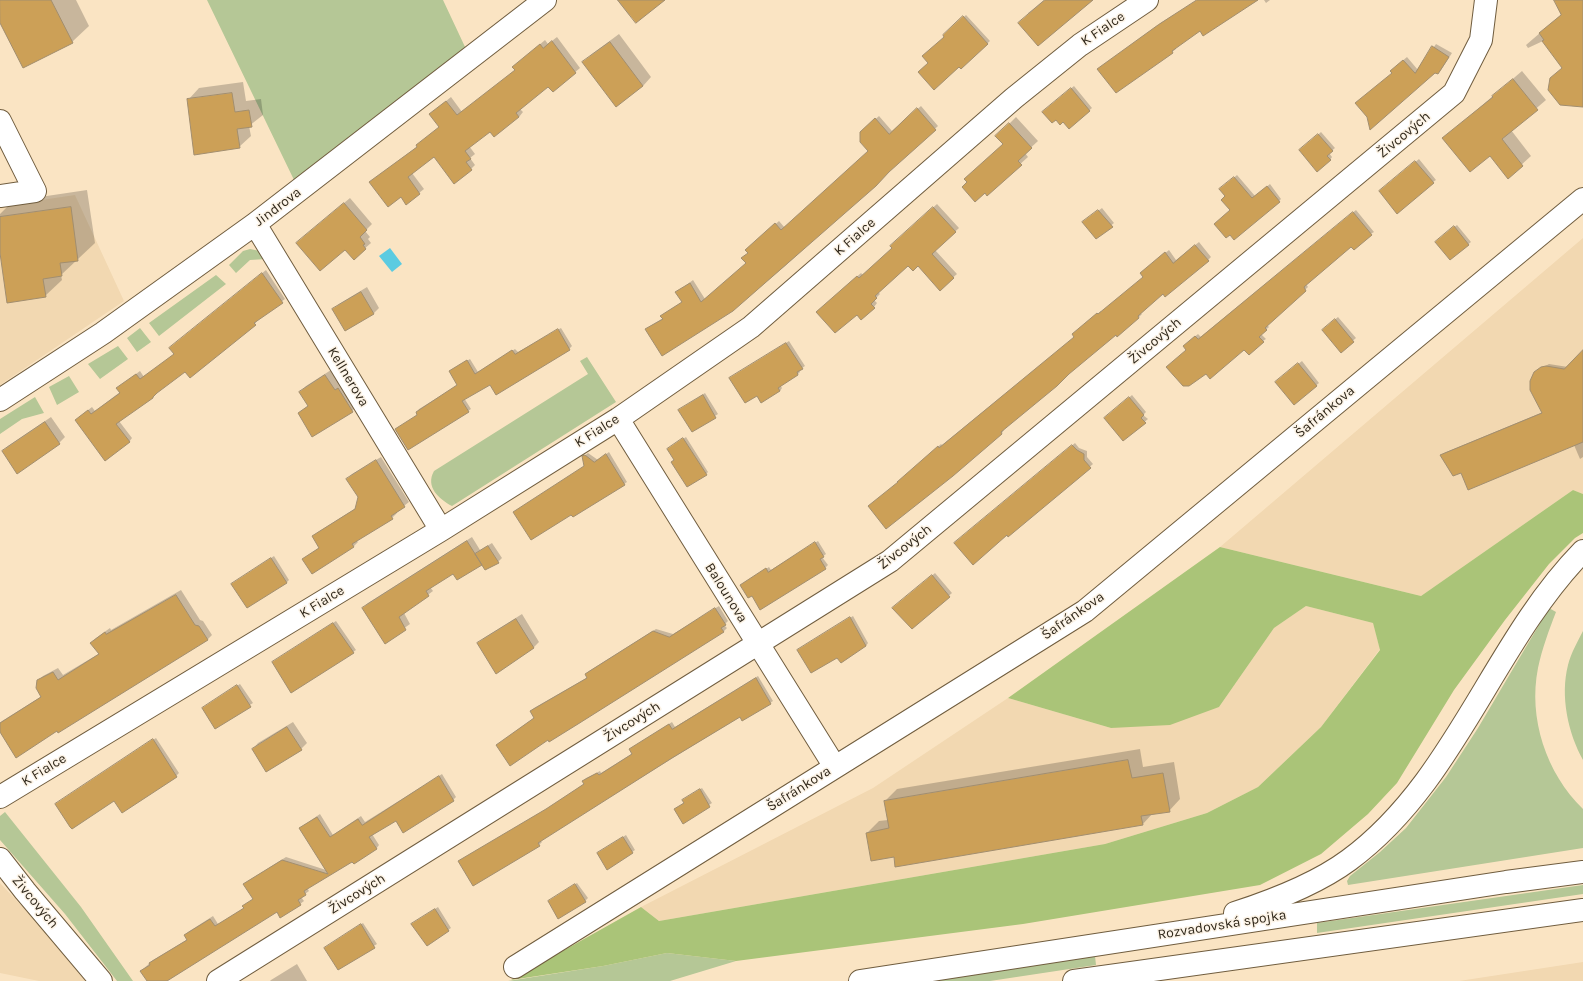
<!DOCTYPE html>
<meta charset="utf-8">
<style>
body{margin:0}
canvas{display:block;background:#fae4c3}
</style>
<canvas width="1583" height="981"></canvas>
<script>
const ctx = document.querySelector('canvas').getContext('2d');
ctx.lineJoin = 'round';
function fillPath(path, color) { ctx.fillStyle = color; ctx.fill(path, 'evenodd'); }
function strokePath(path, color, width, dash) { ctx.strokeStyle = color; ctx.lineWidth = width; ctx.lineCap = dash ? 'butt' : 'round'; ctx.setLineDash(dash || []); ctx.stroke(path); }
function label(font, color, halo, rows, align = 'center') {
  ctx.font = font + ' Karla,sans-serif'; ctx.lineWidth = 3; ctx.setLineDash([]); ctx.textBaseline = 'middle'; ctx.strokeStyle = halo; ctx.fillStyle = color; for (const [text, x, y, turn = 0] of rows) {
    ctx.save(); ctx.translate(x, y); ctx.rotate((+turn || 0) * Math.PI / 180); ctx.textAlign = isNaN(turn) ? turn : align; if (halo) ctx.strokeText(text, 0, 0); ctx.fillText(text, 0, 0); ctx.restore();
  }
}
fillPath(new Path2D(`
 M75,195L124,301L0,385V206Z
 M1583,238V494L1573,490L1421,596L1220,547Z
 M1306,606L1373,623L1380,649L1321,727L1258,787L1207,813L1105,844L659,921L641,907L873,788L1008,698L1111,728L1219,707L1274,628Z
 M0,883L34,919L88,981H39L0,973Z
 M1583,962V981H1459Z`), '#f2d8b1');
fillPath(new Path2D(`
 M207,0H443L466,49L295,182Z
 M250,249L260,251L266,259L250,260L236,273L229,265L243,251Z
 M216,275L226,284L159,336L149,323Z
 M140,328L151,342L137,352L127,338Z
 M118,346L128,359L100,379L88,364Z
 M587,357L616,402L452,506C439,499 425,487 434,471L588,374L580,361Z
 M69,376L79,392L57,405L49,387Z
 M35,397L44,413L22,419L0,434V419Z
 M1549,608L1556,612C1549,630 1542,649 1538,668C1528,718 1546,773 1583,809V848L1348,885L1347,881L1350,876L1380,852L1406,828L1446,777L1478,728Z
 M1583,631V760C1568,733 1560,696 1568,665C1571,653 1578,641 1583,631Z
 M5,812L81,907L133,981H117L65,914L0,840V816Z
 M1583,885V894L1317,933V923Z
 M667,953L736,961L670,981H508L603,966Z
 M1095,956L1096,965L990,981H923Z`), '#b5c796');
fillPath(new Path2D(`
 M1573,490L1583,494V533L1575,538L1549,564L1505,620L1454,690L1397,783L1368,814L1321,854L1260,885L1023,924L736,961L667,953L603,966L511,980L641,907L659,921L1105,844L1207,813L1258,787L1321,727L1380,650L1373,623L1306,606L1274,628L1219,707L1170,725L1111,728L1008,698L1220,547L1421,596Z`), '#aac478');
fillPath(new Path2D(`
 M390,248L402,264L392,272L379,256Z`), '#5ccbe1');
fillPath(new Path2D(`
 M0,0H76L89,26L72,42L0,20Z
 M617,0H662L629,15Z
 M1044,0H1092L1029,14L1028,13L1032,10Z
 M1197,0H1256L1200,29L1175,48L1176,49L1172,52L1098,69L1162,22Z
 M1264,0H1270L1266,3Z
 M1555,0H1583V103L1563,67L1543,41L1528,48L1526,45L1562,14Z
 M966,15L990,41L961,67L929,62L946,37L944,35Z
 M619,34L651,77L643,86L584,62L592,54Z
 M557,37L580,68L553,91L548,86L520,109L523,112L519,117L490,130L469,146L475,154L470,158L475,165L471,169L434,156L412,173L424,189L419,193L401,196L375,178L418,146L440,127L430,114L451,97L462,112L516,70L518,63L545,40L548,44Z
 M1436,44L1452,53L1441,70L1438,73L1435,71L1370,128L1395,67L1407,57L1418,70Z
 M1522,71L1546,100L1511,130L1531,156L1508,177L1490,155L1444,138Z
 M243,82L246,101L261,99L263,115L249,126L251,136L239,147L188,100L199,88Z
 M1074,86L1092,108L1069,127L1063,121L1046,109Z
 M921,106L938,126L785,266L732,311L650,326L663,318L662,316L665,313L682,302L677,292L693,280L705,299L747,263L750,247L779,221L785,228L870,151L861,132L879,116L892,131Z
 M1016,117L1038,141L1025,153L1028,157L987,194L1004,144V129Z
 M1321,132L1335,148L1329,153L1332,157L1330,160L1303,148Z
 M1419,159L1436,180L1433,182L1382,189Z
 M1237,175L1255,196L1270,184L1281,199L1279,201L1231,210L1223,187Z
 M87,190L95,243L61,275L62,280L45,296L0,246V214L13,201Z
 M350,198L372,224L365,231L370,237L368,239L371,243L354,258L345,248L302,238Z
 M937,204L959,228L935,250L957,274L940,289L918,265L908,264L878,292L880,294L874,300L877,303L874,307L857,314L821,308L861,273L863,275L894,248L895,242Z
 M1102,208L1114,223L1096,238L1086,220Z
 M1356,210L1374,232L1351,245L1306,284L1308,287L1267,325L1269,327L1261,334L1266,339L1263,341L1244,348L1188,350L1187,343L1198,334L1201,337Z
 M1457,225L1471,242L1450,259L1439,239Z
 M1199,242L1211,257L1208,260L1163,293L1140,313L1142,314L1139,317L1117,335L1116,334L1003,429L1004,430L1002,433L899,482L941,444L942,445L1075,337L1076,331L1101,311L1102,312L1144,277V270L1169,250L1176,260Z
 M266,270L285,299L258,319L255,324L190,376L186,370L119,421L132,438L129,442L79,417L92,407L95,411L120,392L117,388L140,371L144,377L174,354V345Z
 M367,287L379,308L374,313L334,309L339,304Z
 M1338,317L1356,338L1341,351L1326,327Z
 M561,328L572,346L569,349L490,383L464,398L471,409L468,411L418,414L417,412L419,409L458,385L450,371L453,369L470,359L478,372L515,349L518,352Z
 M789,341L805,366L799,370L800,372L798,374L780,385L782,388L780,391L757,395L731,378Z
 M1583,352V457L1580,459L1574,445L1462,471L1442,455L1444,453L1543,412L1538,370L1549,364L1568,367Z
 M1302,361L1319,383L1294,403L1279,379Z
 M331,370L358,405L352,411L299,413L309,405L300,392L306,386Z
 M705,393L718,414L692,431L682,408Z
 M1132,395L1146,412L1143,415L1148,419L1123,440L1108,416Z
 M51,417L65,437L59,443L17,472L3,451L8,446Z
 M686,437L708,472L706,474L675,460L668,449Z
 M1075,443L1079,448L1087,451V457L1093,464L1008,536L1007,534L958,540Z
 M609,452L627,482L624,484L585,466L583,457L588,453L598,460Z
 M381,457L409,502L396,512L397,513L392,518L356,540L358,542L353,547L303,559L320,547L314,537L318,532L356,508L359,497L348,479L352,474Z
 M472,537L480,550L492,543L502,558L498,562L482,563L453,573L430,587L433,591L404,613L410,624L385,642L363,608L368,603Z
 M818,541L826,554L822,557L828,565L825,568L752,594L741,585L769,567L771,570Z
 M274,556L289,580L286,583L232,584Z
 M935,573L952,593L912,628L896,606Z
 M181,590L200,620L203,621L212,635L207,640L57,729L0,730V723L2,721L42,696L38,681L43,676L58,668L63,675L100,653L92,643L96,638L110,628L111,630Z
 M719,606L728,621L724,625L727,628L724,631L549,740L548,739L497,745L535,717L531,711L534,708L588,677L586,674L589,671L656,629L673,634Z
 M522,614L539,642L533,648L478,644L484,638Z
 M853,616L868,643L866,646L838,656L801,648Z
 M336,621L356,650L353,652L276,660Z
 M758,676L773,701L770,703L741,716L540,840L542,842L539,845L462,859L550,807L585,783L583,781L586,778L600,771L601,773L633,753V747L672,722L675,727Z
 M240,684L253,703L215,727L203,708Z
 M293,722L307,743L301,749H253L258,743Z
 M156,738L179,773L176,776L114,800L56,804Z
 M1140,749L1143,767L1174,762L1180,799L1169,811L1153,813L1142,825L867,833L879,821L888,820L885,801L897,789Z
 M442,774L456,797L453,800L403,831L396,820L372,834L379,845L376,849L352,860L307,888L309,891L301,897L304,901L300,904L277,911L166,981H148L141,971L153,960L188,939L185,935L188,932L213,916L218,924L245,908L247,903L254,899L245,884L248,881L286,857L326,870L300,828L304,825L320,814L333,835L361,816L365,822Z
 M702,788L712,803L683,822L675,809L685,802L686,798Z
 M626,835L635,850L608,868L601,851Z
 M577,883L588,898L585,901L552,899Z
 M438,907L451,928L427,944L415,922Z
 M363,923L377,944L339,968L325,948Z
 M297,964L307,981H270L271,980Z`), '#0003');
const building = new Path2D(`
 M0,0H51L73,43L23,68L0,23Z
 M618,0H665L636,23Z
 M1045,0H1093L1038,46L1018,23Z
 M1197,0H1258L1203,36L1200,31L1172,51L1173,53L1116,93L1097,69L1158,25Z
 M1554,0H1583V107L1560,105L1548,90L1550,78L1562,68L1542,41L1544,40L1539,33L1561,15Z
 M963,16L988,44L961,69L959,67L934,90L918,72L928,63L922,56L944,37L943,35Z
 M552,41L576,73L553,92L548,87L516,113L519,117L494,137L490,132L465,151L471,159L466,162L472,170L454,184L434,157L408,177L420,194L406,205L401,197L388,207L369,182L417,147L416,145L439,127L429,114L446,101L457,115L515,70L512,67L540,44L543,48Z
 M610,42L643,86L616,107L582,62Z
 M1432,46L1449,57L1438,74L1435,73L1370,130L1367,117L1355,103L1392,73L1390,71L1403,60L1415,73Z
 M1513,79L1538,110L1502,139L1523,166L1508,179L1490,156L1470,172L1442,138L1493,97L1492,96Z
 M1071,88L1090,111L1069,129L1063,122L1060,125L1056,120L1052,123L1042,112Z
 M232,93L235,112L249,110L252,127L237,129L240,148L194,155L187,99Z
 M917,108L936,130L889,172L876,186L733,311L662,356L645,329L663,319L660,316L682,302L675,292L690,283L701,302L746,263L741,258L748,253L745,250L775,223L781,230L868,151L860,142V132L875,118L889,134Z
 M1009,123L1032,148L1018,161L1022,165L987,196L985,193L975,202L962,187L967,182L964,179L1003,144L995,136Z
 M1318,134L1333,151L1327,156L1331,160L1317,172L1299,150Z
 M1415,161L1434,183L1397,214L1379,191Z
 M1234,177L1252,198L1267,186L1280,202L1234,240L1230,235L1226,238L1214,224L1230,210L1221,200L1225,196L1219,189Z
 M344,203L367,230L360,237L365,244L363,245L366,249L354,260L345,250L320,271L296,243Z
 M71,207L78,261L60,263L62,276L43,279L46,297L7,303L0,253V217Z
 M933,207L956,232L932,254L954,278L940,291L918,266L913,271L908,266L875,296L877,298L871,304L875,308L861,320L857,315L835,333L816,312L857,276L859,278L892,248L890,246Z
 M1098,210L1113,227L1096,239L1082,222Z
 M1353,212L1372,235L1354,250L1351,247L1304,287L1306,291L1265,328L1267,330L1259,337L1264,342L1249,355L1244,350L1210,379L1206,374L1189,386H1183L1166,367L1186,350L1183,346L1195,336L1198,339Z
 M1454,226L1469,245L1450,260L1435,242Z
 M1195,245L1209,261L1165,297L1163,294L1138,316L1139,318L1117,337L1116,335L1069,374L1057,386L1001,432L1002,434L953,476L886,529L868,506L898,482H897L938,446L939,448L1074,337L1072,334L1097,313L1098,314L1143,277L1140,273L1165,252L1173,263Z
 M262,273L283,303L254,323L256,325L190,378L185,372L157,393L153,397V398L116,424L130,442L105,461L75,420L88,410L91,414L120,393L116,388L136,374L140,379L174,354L169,348Z
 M361,292L374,314L345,331L332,309Z
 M1335,319L1354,342L1341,353L1322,330Z
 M558,329L570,350L496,395L490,385L462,401L469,412L408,450L395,429L417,415L416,412L457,385L449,371L467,360L475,374L512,350L515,354Z
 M786,343L803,369L797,372L798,375L778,388L780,391L761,403L757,396L745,403L729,378Z
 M1583,350V442L1468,490L1461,473L1453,476L1440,455L1542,413L1530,390V381L1534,372L1541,367L1546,366L1564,369Z
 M1298,363L1317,386L1294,405L1275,382Z
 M325,375L335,390L338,388L353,412L312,437L298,413L308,406L299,392Z
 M703,395L716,418L692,432L678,410Z
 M1129,397L1144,415L1141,418L1146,423L1123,441L1104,418Z
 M45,422L60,444L17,474L2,451Z
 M683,438L707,475L687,487L671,462L674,460L667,449Z
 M1072,445L1077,450L1084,454V460L1091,468L1008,537L1007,535L973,565L954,543Z
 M606,454L625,485L573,517L571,515L531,540L513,512L584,466L582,456L585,455L594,462Z
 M376,460L405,507L391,516L393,519L352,544L354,547L312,574L302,559L319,548L312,536L355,509L358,497L346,479Z
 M467,541L482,565L457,580L453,574L426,591L429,596L399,617L406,630L385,644L362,608Z
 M815,542L824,557L820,559L826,569L760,610L752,596L748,598L740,585L766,568L768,572Z
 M488,546L499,563L485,570L475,554Z
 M271,558L287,583L247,608L231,584Z
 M932,575L950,597L912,629L892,608Z
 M176,595L195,625L199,626L208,640L58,733L57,731L16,758L0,732V723L41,697L36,688L37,680L53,672L58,680L99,654L90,643L105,632L106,634Z
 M715,608L726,625L721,628L724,632L578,724L549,742L548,740L510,766L496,745L534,718L530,711L587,678L585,674L653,631L669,637Z
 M850,617L866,646L841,663L837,658L811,673L797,650Z
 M516,619L534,648L496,674L477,643Z
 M333,623L354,653L291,693L272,662Z
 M756,678L771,704L742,721L740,717L672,758L538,843L540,846L473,886L458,861L546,809L584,784L582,781L597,773L599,775L632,754L629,749L669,724L672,729Z
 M237,685L251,707L215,729L202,708Z
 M287,727L302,750L266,772L252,749Z
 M153,739L177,777L122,813L114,801L72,829L70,827L55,804Z
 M1128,760L1132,778L1163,773L1170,812L1141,816L1143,825L895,867L894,857L871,861L866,833L889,828L884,801Z
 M439,776L454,801L403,833L396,821L369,837L377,849L354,864L352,862L304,891L306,895L298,900L301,905L280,918L277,912L167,981H147L140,971L150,965L149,963L187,940L184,935L210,919L215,926L244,908L242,906L253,899L243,884L282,860L328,874L299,828L317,817L330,837L358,819L362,825Z
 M700,789L710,807L683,824L674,809L684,803L682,800Z
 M623,837L633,853L607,870L597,853Z
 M575,884L586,902L558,919L548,901Z
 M435,909L449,931L427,946L411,924Z
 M361,924L375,948L338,970L324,948Z`);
fillPath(building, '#cca057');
strokePath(building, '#a28e6f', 1);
const minor = new Path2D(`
 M0,121L35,191L0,196
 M255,224L441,530
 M0,400L103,333L255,224L545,0
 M618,419L835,767
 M0,797L441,530L618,419L751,327L1014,98L1080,45L1147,0
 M0,859L25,891L101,981
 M515,967L1085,611L1583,199
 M218,981L890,561L1454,93L1481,40L1486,0`);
const highway = new Path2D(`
 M1235,913C1272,901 1318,883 1349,860C1456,781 1492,644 1583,551
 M860,981L1506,882L1583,872
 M1074,981L1583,910`);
strokePath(minor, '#705d3f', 24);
strokePath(highway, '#705d3f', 24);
strokePath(minor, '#fff', 22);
strokePath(highway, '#fff', 22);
label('14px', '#30281b', '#fcf3e6', [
 ["K Fialce",1103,29,-34],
 ["Živcových",1404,135,-40],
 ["Jindrova",278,207,-37],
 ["K Fialce",855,237,-41],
 ["Živcových",1155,341,-40],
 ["Kellnerova",348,377,59],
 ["Šafránkova",1325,412,-40],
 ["K Fialce",597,431,-32],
 ["Živcových",905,547,-38],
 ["Balounova",726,593,58],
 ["K Fialce",322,602,-31],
 ["Šafránkova",1073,616,-35],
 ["Živcových",632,722,-32],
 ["K Fialce",44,770,-31],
 ["Šafránkova",799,789,-32],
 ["Živcových",357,894,-32],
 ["Živcových",35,902,50],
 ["Rozvadovská spojka",1222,925,-9]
]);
</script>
